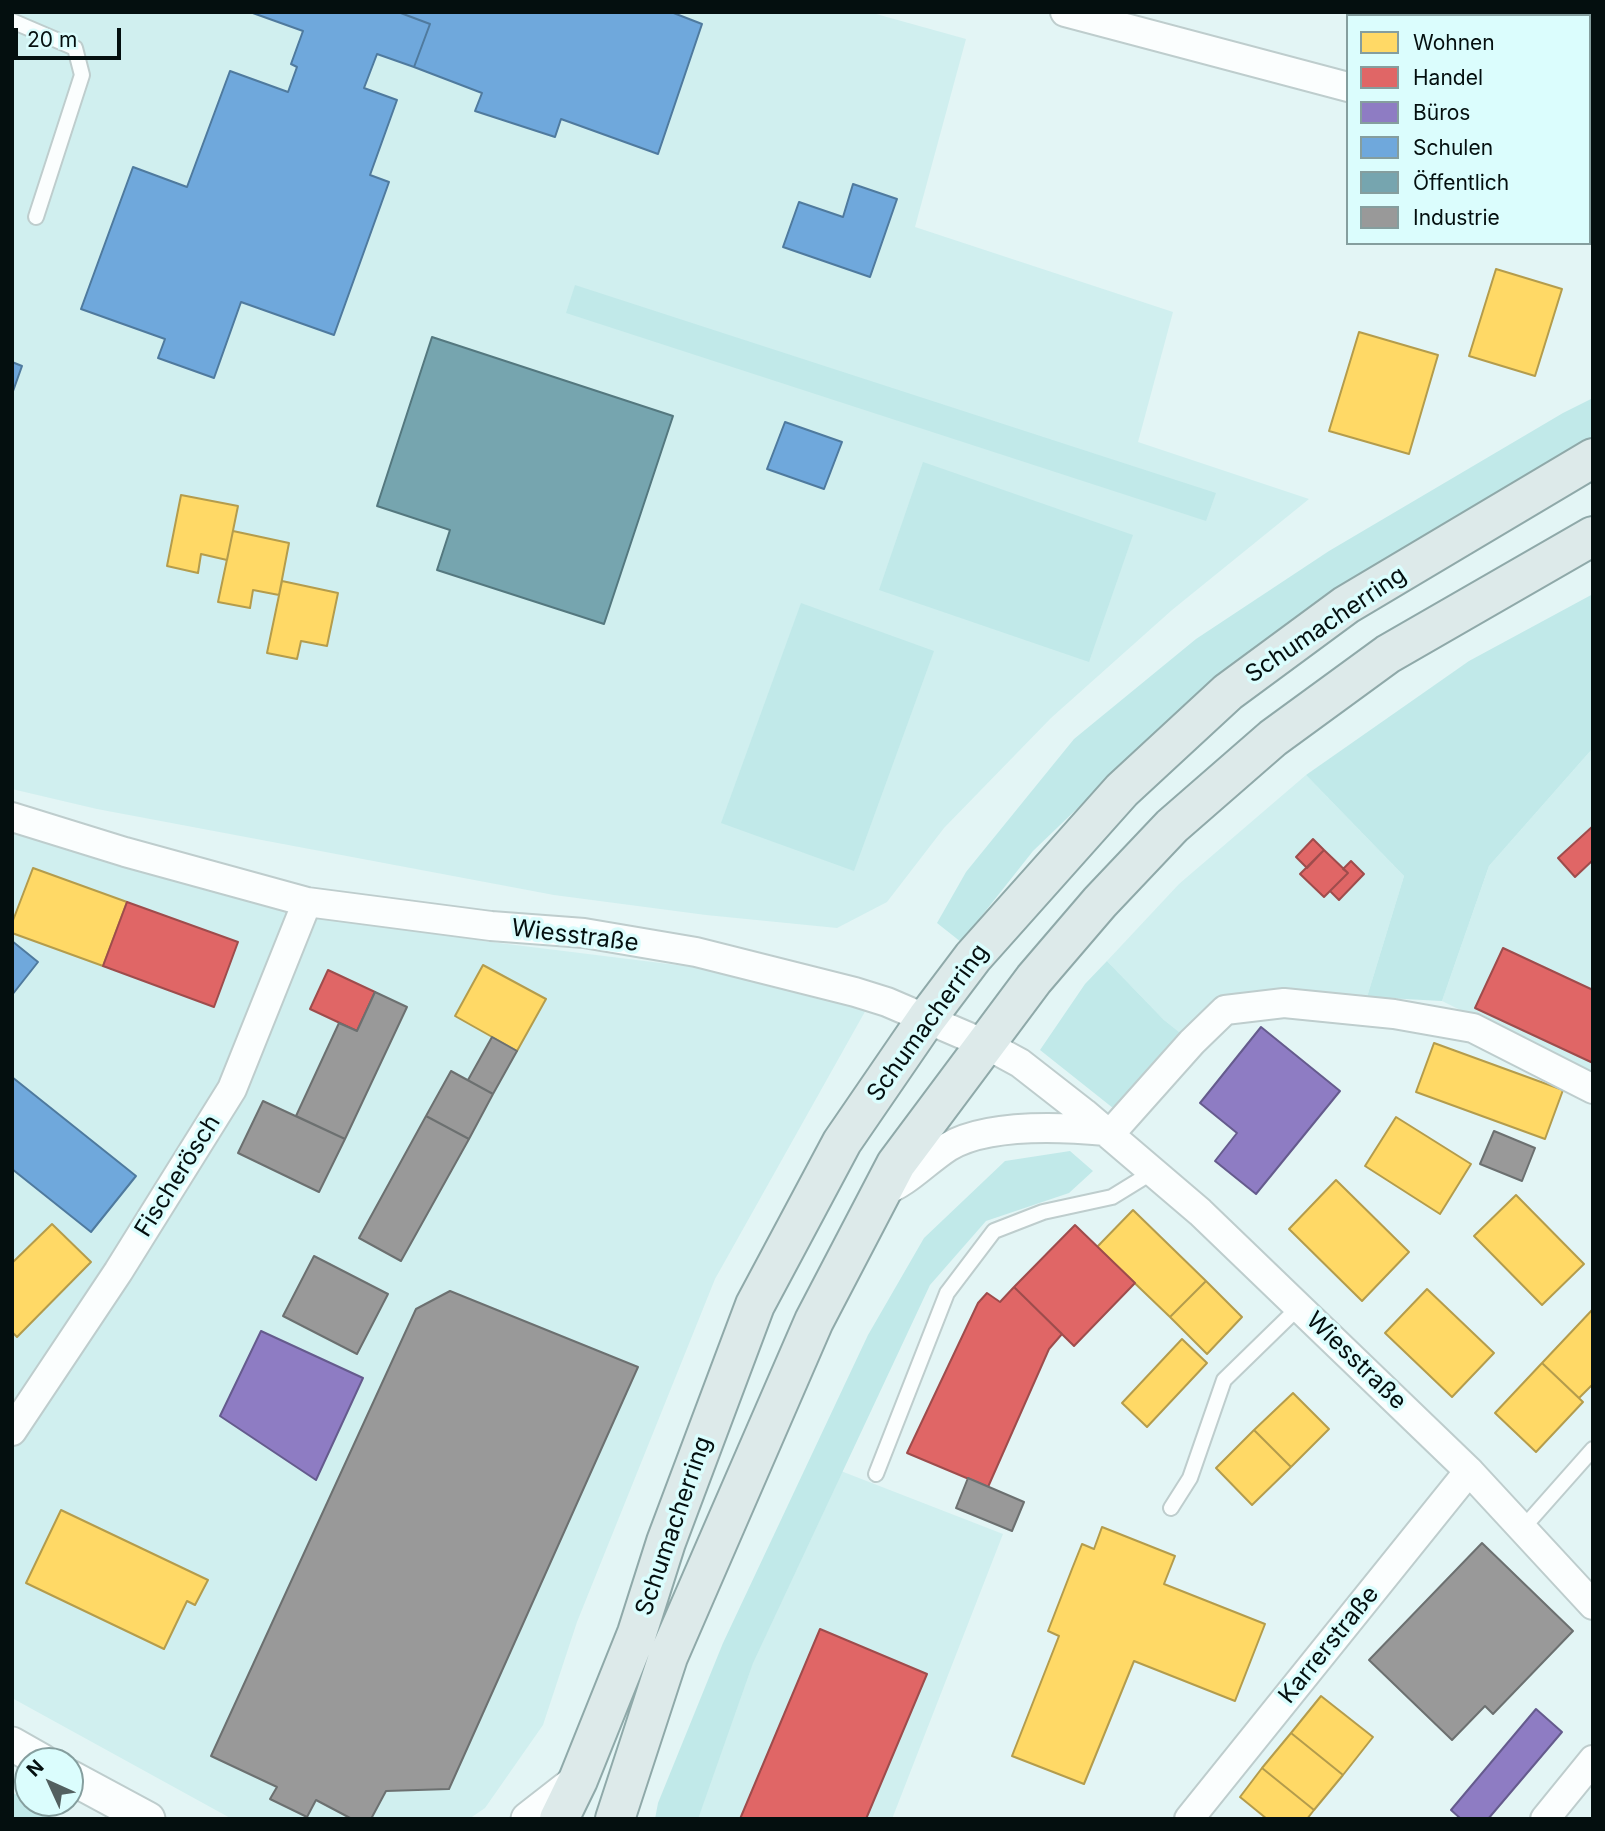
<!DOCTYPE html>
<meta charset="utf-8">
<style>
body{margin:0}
#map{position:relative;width:1605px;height:1831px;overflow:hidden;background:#e3f5f5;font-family:Inter,sans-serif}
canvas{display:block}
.frame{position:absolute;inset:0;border:14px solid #040f0f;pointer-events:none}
.legend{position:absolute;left:1346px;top:14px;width:245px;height:231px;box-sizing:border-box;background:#dbfdfd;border:2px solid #859e9e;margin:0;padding:9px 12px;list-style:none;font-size:21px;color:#040f0f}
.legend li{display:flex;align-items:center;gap:14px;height:35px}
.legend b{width:35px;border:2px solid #859e9e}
.north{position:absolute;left:14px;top:1747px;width:70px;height:70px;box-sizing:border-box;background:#dbfdfd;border:2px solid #859e9e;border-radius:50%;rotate:315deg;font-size:19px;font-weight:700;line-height:28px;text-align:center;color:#040f0f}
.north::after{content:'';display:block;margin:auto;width:24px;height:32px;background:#526060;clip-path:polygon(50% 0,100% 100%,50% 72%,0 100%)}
.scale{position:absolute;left:14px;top:28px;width:107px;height:32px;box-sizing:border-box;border:4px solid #040f0f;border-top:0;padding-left:9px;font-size:21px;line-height:24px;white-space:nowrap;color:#040f0f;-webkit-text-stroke:5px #dbfdfd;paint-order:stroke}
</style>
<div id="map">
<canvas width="1605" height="1831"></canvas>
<div class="frame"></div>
<ul class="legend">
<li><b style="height:19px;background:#ffd966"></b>Wohnen</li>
<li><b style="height:19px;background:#e06666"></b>Handel</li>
<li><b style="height:19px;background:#8e7cc3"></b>Büros</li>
<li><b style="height:19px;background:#6fa8dc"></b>Schulen</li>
<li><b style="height:19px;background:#76a5af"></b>Öffentlich</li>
<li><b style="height:19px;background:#999"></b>Industrie</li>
</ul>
<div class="north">N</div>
<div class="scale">20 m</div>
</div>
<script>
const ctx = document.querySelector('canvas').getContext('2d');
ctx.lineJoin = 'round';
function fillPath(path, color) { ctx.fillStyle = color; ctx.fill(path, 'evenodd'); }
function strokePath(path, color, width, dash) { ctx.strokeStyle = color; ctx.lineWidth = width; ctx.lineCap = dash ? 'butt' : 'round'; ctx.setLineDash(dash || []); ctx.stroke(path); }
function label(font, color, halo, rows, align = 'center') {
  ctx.font = font + ' Inter,sans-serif'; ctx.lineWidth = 7; ctx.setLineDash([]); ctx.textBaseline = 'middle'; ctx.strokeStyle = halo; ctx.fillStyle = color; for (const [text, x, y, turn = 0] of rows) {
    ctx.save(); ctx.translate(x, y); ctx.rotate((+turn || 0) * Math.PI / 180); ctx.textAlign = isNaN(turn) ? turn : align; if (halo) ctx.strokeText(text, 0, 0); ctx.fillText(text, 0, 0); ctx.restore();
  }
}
fillPath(new Path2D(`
 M12,12H869L966,39L915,227L1173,312L1138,442L1309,499L1172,610L1051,718L944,828L887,902L837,928L706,915L554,895L97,809L12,789Z
 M1593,748V1075L1442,1001L1489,866Z
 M1306,775L1404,876L1367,997L1285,988L1221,1001L1183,1035L1164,1020L1107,961L1179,884Z
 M12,829L301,912L483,941L701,968L867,1008L715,1279L577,1622L543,1725L485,1808L469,1819H232L12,1698Z
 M828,1466L1003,1534L892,1819H691Z`), '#d0efef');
fillPath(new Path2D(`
 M575,285L1216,493L1206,521L566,313Z
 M1593,398V440L1109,778L1033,851L961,942L937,923L966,872L1074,739L1196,639L1329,551L1563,413Z
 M923,462L1133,535L1089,662L879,590Z
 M1593,594V748L1489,866L1442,1001L1367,997L1404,876L1306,775L1469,661Z
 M801,603L934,651L854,871L721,823Z
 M1107,961L1164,1020L1183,1035L1118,1112L1040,1050L1085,984Z
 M1070,1151L1093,1171L1069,1193L986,1221L930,1285L753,1663L698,1819H655L658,1803L723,1643L868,1335L924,1238L1005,1161Z
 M12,1792L54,1819H12Z`), '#c1e9e9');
const homes = new Path2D(`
 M1496,269L1562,289L1535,376L1469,356Z
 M1359,332L1438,355L1409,454L1329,431Z
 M181,495L238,506L227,560L201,554L198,573L167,566Z
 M233,531L289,543L279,595L253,590L250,608L218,602Z
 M282,581L338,593L327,646L301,641L297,659L267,653Z
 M33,868L127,902L103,966L12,933V923Z
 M483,965L546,999L517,1051L455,1016Z
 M1434,1043L1563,1090L1545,1139L1416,1092Z
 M1396,1117L1471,1164L1440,1214L1365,1166Z
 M1336,1180L1409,1252L1362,1301L1289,1229Z
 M1516,1195L1584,1264L1542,1305L1474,1236Z
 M1133,1210L1206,1281L1170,1317L1097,1247Z
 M52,1224L91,1262L17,1337L12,1332V1263Z
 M1206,1281L1242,1317L1207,1354L1170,1317Z
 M1427,1289L1494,1353L1452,1397L1385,1333Z
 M1593,1309V1384L1579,1398L1542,1363Z
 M1182,1339L1207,1363L1147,1427L1122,1403Z
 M1542,1363L1583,1402L1536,1452L1495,1413Z
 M1293,1393L1329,1429L1291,1467L1254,1430Z
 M1254,1430L1291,1467L1252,1505L1216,1468Z
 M61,1510L208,1580L195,1605L187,1601L164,1649L26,1583Z
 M1102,1527L1175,1556L1164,1584L1265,1624L1235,1701L1134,1661L1084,1784L1012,1756L1059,1636L1048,1631L1072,1569L1082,1544L1094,1549Z
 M1321,1696L1373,1737L1343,1775L1291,1733Z
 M1291,1733L1343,1775L1314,1810L1262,1768Z
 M1262,1768L1314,1810L1307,1819H1267L1240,1797Z`);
fillPath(homes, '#ffd966');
strokePath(homes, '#b49c4c', 2);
const shops = new Path2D(`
 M1593,826V860L1575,877L1558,858Z
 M1313,839L1324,850L1307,868L1296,857Z
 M1324,850L1348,873L1324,897L1300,874Z
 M1351,861L1364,874L1339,900L1330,891L1348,873L1343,869Z
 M127,902L238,942L214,1007L103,966Z
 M1503,948L1593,990V1063L1475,1008Z
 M328,970L375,992L357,1031L310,1009Z
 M1075,1225L1135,1283L1074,1346L1014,1287Z
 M1014,1287L1062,1334L1049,1349L988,1487L907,1453L978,1303L987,1293L1000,1302Z
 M820,1629L927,1674L866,1819H740Z`);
fillPath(shops, '#e06666');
strokePath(shops, '#9e4c4c', 2);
const offices = new Path2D(`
 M1261,1027L1340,1091L1256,1194L1215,1161L1237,1133L1200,1103Z
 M261,1331L363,1378L316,1480L220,1416Z
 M1536,1709L1562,1732L1488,1819H1461L1451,1810Z`);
fillPath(offices, '#8e7cc3');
strokePath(offices, '#655b8d', 2);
const schools = new Path2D(`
 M250,12H398L430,24L414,67L377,54L364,88L397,100L370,175L389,182L334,335L241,302L214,378L158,358L165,339L81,309L133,167L187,187L230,71L288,92L297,67L291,64L303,31Z
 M398,12H671L702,24L658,154L561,119L555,137L475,111L482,93L414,67L430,24Z
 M853,184L897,199L870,277L783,247L799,202L843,217Z
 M12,362L22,366L12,394Z
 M785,422L842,442L824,489L767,469Z
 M12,941L38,962L12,995Z
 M12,1077L136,1176L91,1232L12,1169Z`);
fillPath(schools, '#6fa8dc');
strokePath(schools, '#4f7a9e', 2);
const public = new Path2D(`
 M432,337L673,416L604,624L437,570L450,530L377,506Z`);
fillPath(public, '#76a5af');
strokePath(public, '#54787f', 2);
const industry = new Path2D(`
 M375,992L407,1007L345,1139L296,1116L339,1023L357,1031Z
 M492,1037L517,1051L493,1094L468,1080Z
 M451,1071L493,1094L469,1139L426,1116Z
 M263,1101L345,1139L319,1192L238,1153Z
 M426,1116L469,1139L401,1261L359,1238Z
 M1494,1131L1535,1148L1522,1181L1480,1164Z
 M314,1256L388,1294L357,1354L283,1316Z
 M450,1291L638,1367L449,1789L386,1791L371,1819H352L316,1800L307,1817L270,1799L277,1787L211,1756L416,1309Z
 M968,1478L1024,1502L1012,1531L956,1508Z
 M1482,1543L1573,1631L1493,1714L1485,1706L1452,1740L1369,1660Z`);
fillPath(industry, '#999');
strokePath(industry, '#6c7070', 2);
const service = new Path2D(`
 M12,21L75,48L82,75L36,217
 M876,1474L947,1293L994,1231L1043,1212L1112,1197L1151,1173
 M1171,1508L1190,1478L1224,1380L1300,1306
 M1523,1528L1593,1449`);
const minor = new Path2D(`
 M1065,12L1348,87
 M1518,12V16
 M1471,16L1474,12
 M1589,145L1593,148
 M12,817L125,852L307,902L491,926L584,933L696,952L855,992L887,1002L985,1044L1020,1063L1084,1113L1200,1212L1469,1471L1593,1605
 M1110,1134L1192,1042L1225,1010L1284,1003L1394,1014L1473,1028L1593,1089
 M882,1192C908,1182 925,1162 948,1147C988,1123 1062,1127 1106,1131
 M12,1431L118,1272L232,1089L307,902
 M1189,1819L1469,1471
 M1545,1819L1593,1760`);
const tertiary = new Path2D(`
 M12,1744L42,1761
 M70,1777L148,1819
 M528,1819L578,1780`);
const primary = new Path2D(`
 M559,1819L578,1780L637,1633L666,1542L755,1305L842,1142L927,1018L973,957L1122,790L1228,692L1346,605L1593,458
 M615,1819L668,1657L814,1321L896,1164L1034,979L1100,902L1172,826L1273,738L1388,654L1593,536`);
strokePath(service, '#becdcd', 18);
strokePath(minor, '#becdcd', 32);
strokePath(tertiary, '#becdcd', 37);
strokePath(primary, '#8fa9a9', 42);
strokePath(service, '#fbfefe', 14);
strokePath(minor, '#fbfefe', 28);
strokePath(tertiary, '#fbfefe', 33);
strokePath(primary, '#ddeaea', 38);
label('24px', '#040f0f', '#dbfdfd', [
 ["Schumacherring",1326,625,-34],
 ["Wiesstraße",575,936,7],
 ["Schumacherring",928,1023,-54],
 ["Fischerösch",178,1176,-58],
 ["Wiesstraße",1356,1361,44],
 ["Schumacherring",674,1526,-71],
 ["Karrerstraße",1329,1645,-51]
]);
</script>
